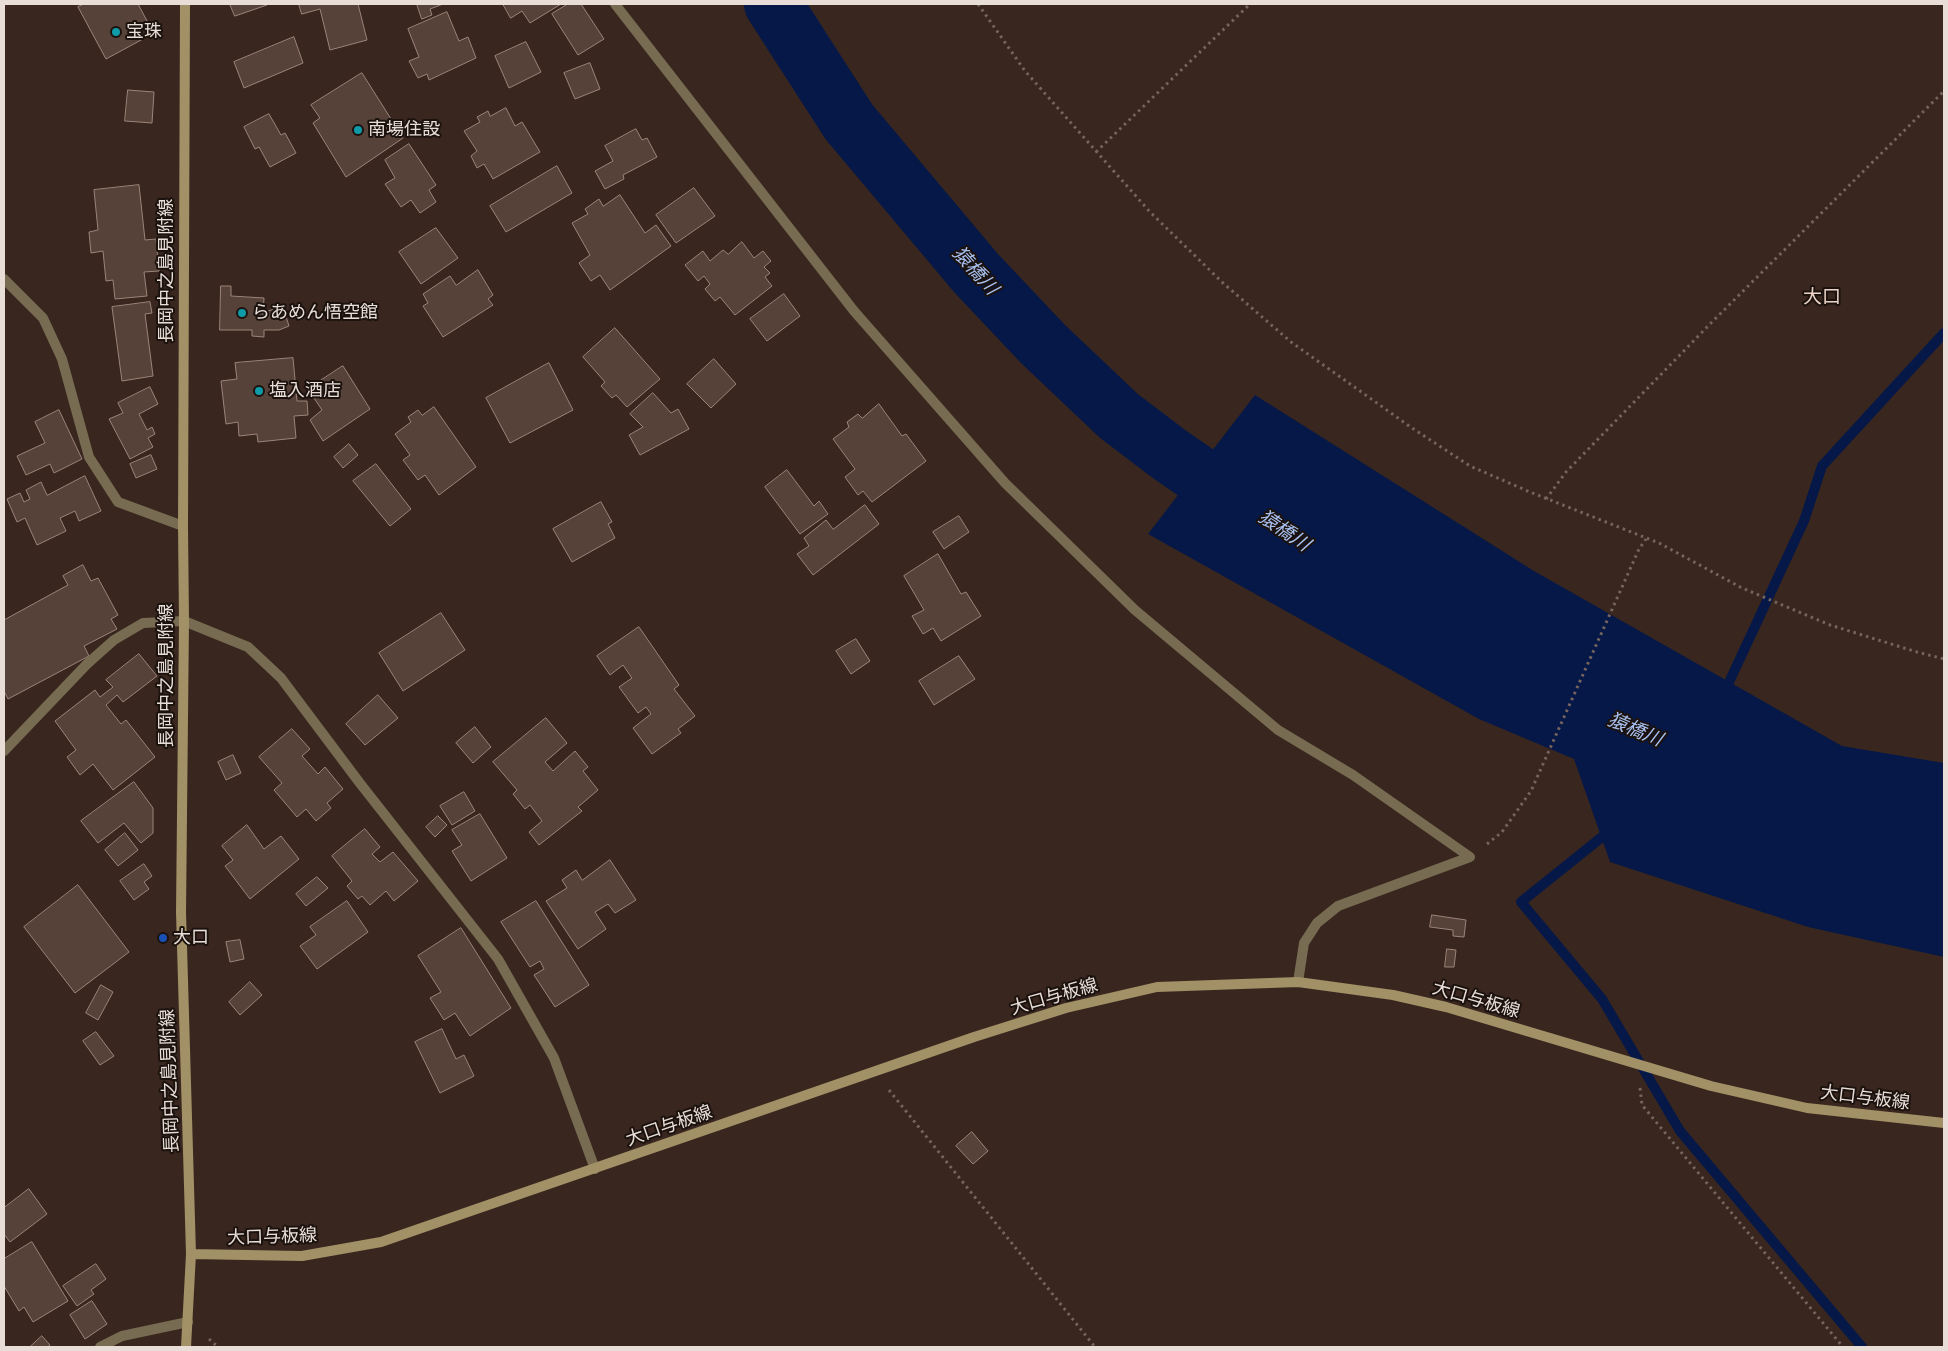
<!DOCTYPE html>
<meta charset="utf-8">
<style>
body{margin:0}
#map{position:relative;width:1948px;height:1351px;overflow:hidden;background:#39271f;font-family:Cabin,sans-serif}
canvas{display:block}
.frame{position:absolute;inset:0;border:5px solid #e9ddd7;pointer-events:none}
</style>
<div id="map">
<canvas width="1948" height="1351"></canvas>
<div class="frame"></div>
</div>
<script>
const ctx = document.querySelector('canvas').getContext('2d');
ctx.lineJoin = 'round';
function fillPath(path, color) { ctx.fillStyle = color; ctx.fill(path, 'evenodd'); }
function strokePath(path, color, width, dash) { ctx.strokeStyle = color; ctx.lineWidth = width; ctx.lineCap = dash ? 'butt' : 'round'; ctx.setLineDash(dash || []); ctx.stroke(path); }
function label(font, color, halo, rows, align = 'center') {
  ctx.font = font + ' Cabin,"Noto Sans JP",sans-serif'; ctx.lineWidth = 4; ctx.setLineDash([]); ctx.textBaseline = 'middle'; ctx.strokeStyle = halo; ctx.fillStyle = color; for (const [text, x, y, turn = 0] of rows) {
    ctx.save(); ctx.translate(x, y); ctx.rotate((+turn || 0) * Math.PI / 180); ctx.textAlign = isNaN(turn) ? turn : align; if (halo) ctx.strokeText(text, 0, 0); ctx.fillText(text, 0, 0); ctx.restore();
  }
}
fillPath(new Path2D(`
 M1255,395L1534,571L1842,746L1944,763V957L1808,927L1610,862L1574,759L1479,719L1148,534Z`), '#061847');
strokePath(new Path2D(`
 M1724,693L1804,521L1822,466L1944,333
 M1612,829L1521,902L1602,999L1680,1131L1862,1347`), '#061847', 10);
strokePath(new Path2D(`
 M773,4L849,122L976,273L1043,344L1119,416L1169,454L1261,518`), '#061847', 58);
const building = new Path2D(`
 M84,4H138L147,21L137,26L143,39L106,59L78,7Z
 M230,4H266L267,5L235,16Z
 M299,4H358L367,40L330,50L320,9L302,14Z
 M417,4H443L430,9L432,15L422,19Z
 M503,4H561L530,23L522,11L511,18Z
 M568,4H581L604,39L578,55L552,14Z
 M447,12L459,41L468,37L476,58L429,80L427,74L418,78L409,61L419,57L408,29Z
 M294,37L303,63L244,88L234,62Z
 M526,42L541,72L509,88L495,56Z
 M590,63L600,89L575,99L564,73Z
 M362,73L403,138L346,177L313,123L320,118L311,105Z
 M128,90L154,92L152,123L125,121Z
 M506,108L515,126L522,122L540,152L493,179L484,164L477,168L471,156L477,151L464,131L480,122L477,117L488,111L490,116Z
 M269,114L281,135L285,133L296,153L270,167L259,147L255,149L244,127Z
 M636,129L642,140L647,138L657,157L623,175L624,179L605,189L595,171L613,161L605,146Z
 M409,144L436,185L429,190L436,202L420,213L411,200L401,207L385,184L395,178L385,160Z
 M557,166L572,193L506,232L490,206Z
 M139,185L145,240L156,239L159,271L144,272L147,296L115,299L113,280L106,281L103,251L91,253L89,232L98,230L94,190Z
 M694,188L715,216L676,243L656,215Z
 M620,195L645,233L656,225L671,246L610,290L600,275L591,281L579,263L590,255L572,223L588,214L585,209L599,199L603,206Z
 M436,228L458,258L421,284L399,252Z
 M742,242L754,258L763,251L771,261L764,267L770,273L765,277L772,286L735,315L720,297L715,301L705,289L710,284L704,276L698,281L685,265L703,251L710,261L723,250L728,254Z
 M478,270L493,295L488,299L493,305L443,337L423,306L428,303L423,294L450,276L456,285Z
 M221,286H231V296L264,298L263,315L269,316L267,311L283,307L289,326L279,330H264V337L252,336V330H220Z
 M784,294L800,316L767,341L750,319Z
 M150,302L152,313L145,314L153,376L122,381L112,307Z
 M615,328L660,379L627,407L616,395L612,398L601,386L605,382L583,357Z
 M293,358L297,401H307L308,415L294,416L296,438L258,442L257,434L239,436L238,422L226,424L221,381L237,379L235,363Z
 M714,359L736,384L711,408L687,384Z
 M549,363L573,410L510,443L486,398Z
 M343,366L370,409L323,441L310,420L322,410L308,389Z
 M150,387L158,404L139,414L147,430L152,427L155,434L148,438L153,447L130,459L109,419L123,413L118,403Z
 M653,393L671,413L678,409L689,429L640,455L629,435L643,427L630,414Z
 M879,404L902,436L906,434L926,461L872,502L863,491L858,495L845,477L855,469L833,439L849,427L847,422L858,414L862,418Z
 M434,407L476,467L439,495L425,475L418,480L403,460L410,455L395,434L411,422L408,417L418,410L422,415Z
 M59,410L82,459L54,473L50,464L26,475L17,456L45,443L35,422Z
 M349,444L358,455L343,468L334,457Z
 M151,455L157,469L136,478L130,464Z
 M376,464L411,509L390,526L353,481Z
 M787,470L814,506L819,501L828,514L800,534L765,487Z
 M85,476L101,511L79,521L75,511L60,518L66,531L37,545L25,518L17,522L7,499L20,493L24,502L30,499L26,490L41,482L47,495Z
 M601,502L612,522L608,524L615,538L572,562L553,529Z
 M865,505L879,524L813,575L797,554L809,546L804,538L826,520L833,529Z
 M959,516L969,532L944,549L933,532Z
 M938,554L961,594L966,592L981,616L941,641L933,628L923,634L912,616L924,610L904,576Z
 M83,565L91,581L98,578L118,615L111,619L117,629L84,646L89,656L8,699L4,691V620L68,585L63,576Z
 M441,613L465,650L403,691L379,653Z
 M639,627L679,685L674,689L695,716L678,729L681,733L652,754L633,728L651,714L646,707L638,713L619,687L632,678L623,665L610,675L597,656Z
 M856,639L870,661L851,674L836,651Z
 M139,654L157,676L123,702L117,695L106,705L121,724L126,720L155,757L113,790L93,764L80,775L67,757L76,750L55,721L95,690L100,697L113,687L106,680Z
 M959,656L975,679L934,705L919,681Z
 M378,695L398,718L365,745L346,724Z
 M546,718L567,743L545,762L553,771L575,751L588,767L583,771L598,790L578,807L582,811L539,845L529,832L542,821L530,805L525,809L513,794L517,790L493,762Z
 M475,727L491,747L473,763L456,743Z
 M292,729L310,749L302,756L318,774L325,767L343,789L327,803L331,808L316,821L306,809L297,817L274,790L282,783L259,757Z
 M233,755L241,773L226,780L218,762Z
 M134,782L153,808V833L141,843L124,823L98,843L81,821Z
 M464,792L475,811L452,825L440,806Z
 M480,814L507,858L471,881L452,851L462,845L452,830Z
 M438,816L447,825L435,837L426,827Z
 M247,825L264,849L281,836L299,859L250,899L225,866L233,860L222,846Z
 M365,829L380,847L372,854L380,862L393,852L418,881L394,901L386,891L370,905L362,896L358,899L347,886L352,881L332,856Z
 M125,833L138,850L118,866L105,850Z
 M610,860L636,900L615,913L608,904L595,912L606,929L578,949L546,901L567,888L562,880L576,870L582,880Z
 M144,864L152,876L144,882L149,889L134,900L120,881Z
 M317,877L328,888L306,906L296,894Z
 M78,885L129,952L75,993L24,927Z
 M347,901L368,932L317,969L300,946L316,935L310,927Z
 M536,901L589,985L555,1007L534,975L544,969L540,961L530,967L501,922Z
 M1432,915L1466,920L1464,937L1453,936V930L1430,927Z
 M461,928L511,1008L470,1036L455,1013L444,1020L430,998L441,992L418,956Z
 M240,940L244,959L230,962L226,942Z
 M1447,949L1456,950L1454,967H1445Z
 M250,982L262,995L240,1015L229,1002Z
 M101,985L113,992L98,1020L86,1013Z
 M442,1029L456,1059L464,1055L474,1076L440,1093L415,1042Z
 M96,1032L114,1056L100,1065L83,1041Z
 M972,1132L988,1151L973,1164L956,1146Z
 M29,1189L47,1214L10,1242L4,1234V1208Z
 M32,1242L68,1301L33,1322L24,1307L19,1311L4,1286V1259Z
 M96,1264L106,1279L91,1290L94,1294L77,1306L63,1286Z
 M92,1301L107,1324L85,1339L70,1315Z
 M42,1336L50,1345L47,1347H30Z`);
fillPath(building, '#564239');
strokePath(building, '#9b847a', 1);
strokePath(new Path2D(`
 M978,4L1025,71L1150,212L1223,283L1291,342L1412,428L1470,466L1530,492L1659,543L1742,588L1830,625L1917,652L1944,659
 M1096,152L1250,4
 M1546,499L1566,472L1711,323L1944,91
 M1487,844L1502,832L1531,791L1639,549L1646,539
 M1640,1088L1642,1105L1843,1347
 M889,1090L1095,1347
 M209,1339L218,1347`), '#75655e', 3, [2.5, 4]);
strokePath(new Path2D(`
 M615,4L854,311L1005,483L1135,610L1278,730L1353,775L1470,857
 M4,279L43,318L62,359L89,457L118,502L183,526
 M4,751L87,664L114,640L143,623L184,621L248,647L281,678L359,782L498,959L554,1058L595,1169
 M1298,982L1304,943L1317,923L1338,906L1470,857
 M100,1347L122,1336L188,1322`), '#776c52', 10);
strokePath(new Path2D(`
 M185,4L183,526L184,621L181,912L191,1254L186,1347
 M191,1254L302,1256L381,1242L974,1037L1066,1008L1157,987L1298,982L1393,995L1446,1007L1711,1086L1807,1108L1944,1123`), '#a29066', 10);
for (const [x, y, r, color] of [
 [116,32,5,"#0f9aa8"],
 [358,130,5,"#0f9aa8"],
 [242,313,5,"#0f9aa8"],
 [259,391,5,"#0f9aa8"],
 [163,938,5,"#1a4fb4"]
]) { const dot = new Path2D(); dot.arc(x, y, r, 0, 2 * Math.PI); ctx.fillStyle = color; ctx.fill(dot); strokePath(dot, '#1b120e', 2); }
label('18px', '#e9ddd7', '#1b120e', [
 ["宝珠",126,32],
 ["南場住設",368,130],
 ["らあめん悟空館",252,313],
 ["塩入酒店",269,391],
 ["大口",173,938]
], 'left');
label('18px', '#e9ddd7', '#1b120e', [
 ["長岡中之島見附線",167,271,-90],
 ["長岡中之島見附線",167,676,-90],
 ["大口与板線",1054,997,-16],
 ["大口与板線",1476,1000,16],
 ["長岡中之島見附線",170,1081,-92],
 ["大口与板線",1865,1098,7],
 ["大口与板線",669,1126,-19],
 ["大口与板線",272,1237,-2]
]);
label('italic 19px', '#a8c0f0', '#1b120e', [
 ["猿橋川",975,271,48],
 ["猿橋川",1284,531,34],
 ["猿橋川",1635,730,23]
]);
label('19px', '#e9d1c5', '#1b120e', [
 ["大口",1822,297]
]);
</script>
